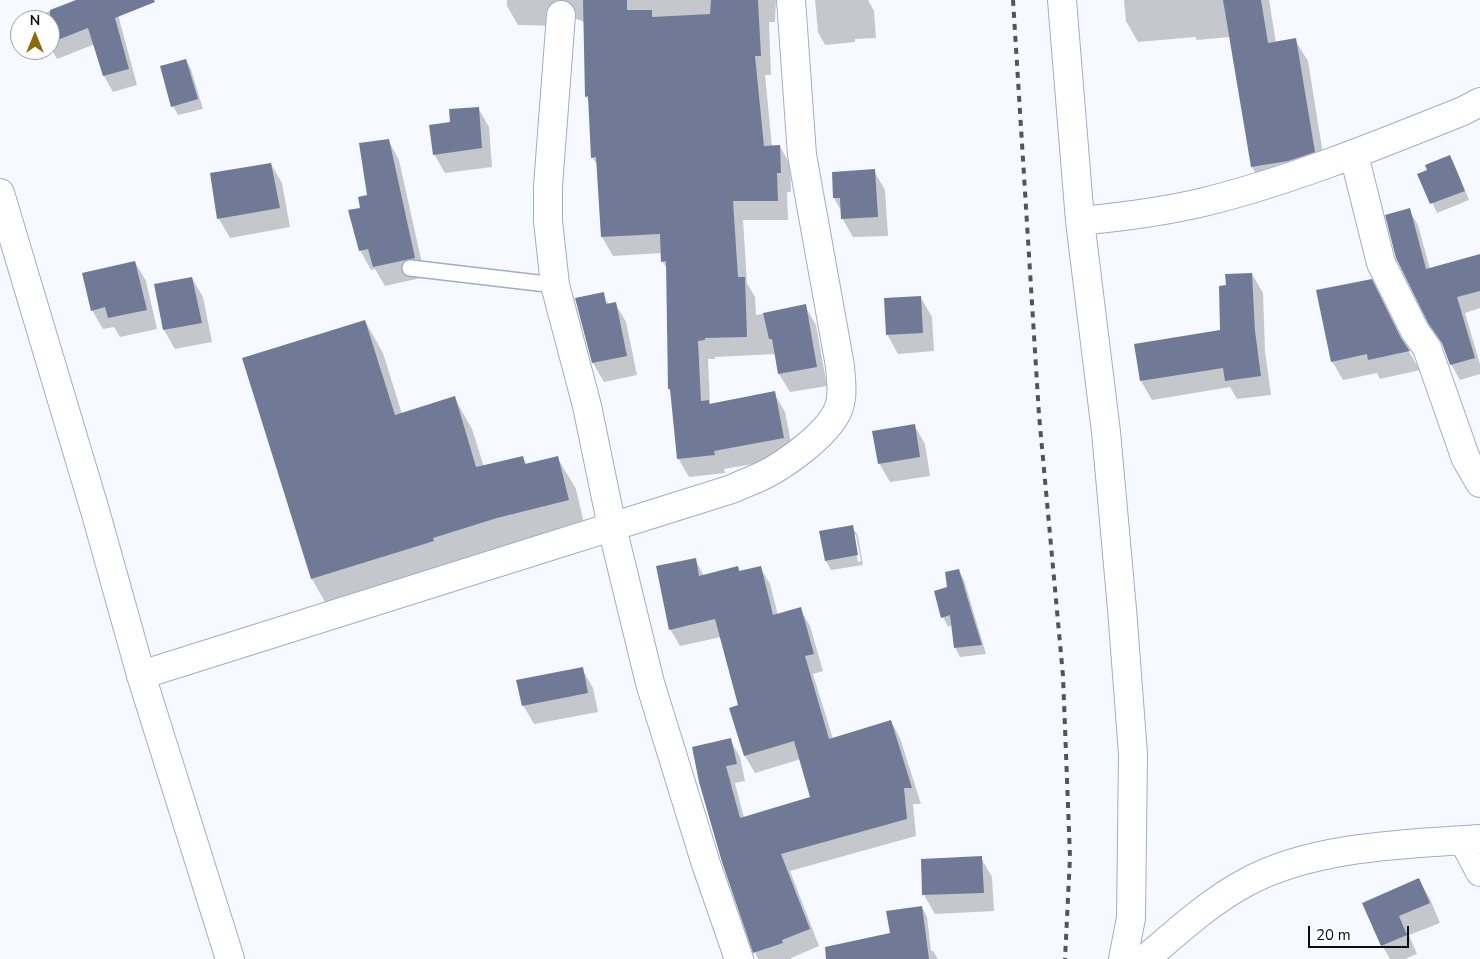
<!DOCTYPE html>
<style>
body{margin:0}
#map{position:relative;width:1480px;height:959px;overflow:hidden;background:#f6f9ff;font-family:"Nunito Sans",sans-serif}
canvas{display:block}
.north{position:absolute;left:10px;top:10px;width:50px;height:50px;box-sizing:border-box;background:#fff;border:1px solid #9d9ea2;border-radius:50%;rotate:0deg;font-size:14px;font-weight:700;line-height:20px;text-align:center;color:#0a0d17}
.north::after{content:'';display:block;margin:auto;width:18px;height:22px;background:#8a6b0c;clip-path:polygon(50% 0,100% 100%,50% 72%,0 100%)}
.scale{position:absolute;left:1308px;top:926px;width:101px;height:22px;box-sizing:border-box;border:2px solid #0a0d17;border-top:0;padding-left:6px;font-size:15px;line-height:18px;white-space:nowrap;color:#0a0d17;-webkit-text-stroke:4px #fff;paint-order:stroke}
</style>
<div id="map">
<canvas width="1480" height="959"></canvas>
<div class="north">N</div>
<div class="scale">20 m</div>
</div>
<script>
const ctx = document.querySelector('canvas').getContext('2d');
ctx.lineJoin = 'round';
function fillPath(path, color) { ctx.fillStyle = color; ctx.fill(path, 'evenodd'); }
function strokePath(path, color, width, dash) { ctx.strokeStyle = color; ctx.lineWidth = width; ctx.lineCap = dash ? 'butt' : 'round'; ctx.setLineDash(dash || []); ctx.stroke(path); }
fillPath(new Path2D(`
 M76,0H114L137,85L113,92L104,76L95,44L57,59L50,47V20H39L38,16Z
 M507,0H776L775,22H769L771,75H765L772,147L780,146L790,165L791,192H787L788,220H743L747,283L755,297L756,315L805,306L816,325L827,386L790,392L779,374L776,354L715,357V359H708L710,405L774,393L785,412L794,457L724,469L725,473L689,477L678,458L672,393L669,389L667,269L662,261V253L613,256L602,237L598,166L592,157L590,103L586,96L585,24L582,21L573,18L558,26L518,25L507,6Z
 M815,0H868L874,11L876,38L855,39V42L825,45L818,32Z
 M1124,0H1269L1276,43L1295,40L1308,61L1326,173L1264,188L1252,167L1230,37L1197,40L1195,37L1138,42L1126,21Z
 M186,60L191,69L203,109L178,115L173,106Z
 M478,108L489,127L492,167L445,173L434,154L451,123Z
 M388,140L399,160L425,277L385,286L375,269L371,270L360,250L368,196Z
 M1450,156L1455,166L1469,200L1437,213L1419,174L1428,170Z
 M271,164L282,183L290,227L230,238L219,219Z
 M874,171L885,190L888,236L853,237L842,218V212L834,198L833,173Z
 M1409,210L1418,225L1430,269L1480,256V308L1465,313L1480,364V374L1460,380L1451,364L1444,347L1430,322Z
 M135,262L146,281L157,329L120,337L114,327L103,329L92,310Z
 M1252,274L1263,293L1265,351L1271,395L1237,399L1230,387L1152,400L1141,381L1222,331Z
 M192,278L203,297L212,342L175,349L164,330L155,285Z
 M603,294L609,305L615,303L626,322L637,375L604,382L593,363Z
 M921,298L932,317L934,351L898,354L887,334Z
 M1382,300L1406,347L1420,370L1380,379L1377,373L1343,380L1332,361Z
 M365,321L383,353L402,414L454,397L472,429L484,467L523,457L527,465L557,457L576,489L586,532L330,611L312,579L244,359Z
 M914,425L925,444L930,476L890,482L879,463Z
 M852,526L858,536L863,565L831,570L826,561L821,532ZM853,535H856L861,561L858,562Z
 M695,559L704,576L738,567L740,572L760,567L770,584L778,615L800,609L810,626L823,671L813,674L833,739L891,721L900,738L921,804H913L916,836L790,871L819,946L791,958V959H758L755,952L723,861L700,782L730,740L740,757L745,781L735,783L744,818L811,798L801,759L755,773L745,756L740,706L721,637L680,646L670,629Z
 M958,570L964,580L986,654L960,657L955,647L952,625L948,627L943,617L948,588Z
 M582,669L593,688L598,712L534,724L523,705Z
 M981,858L992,877L994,911L935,914L924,895L922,860Z
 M1419,880L1430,899L1440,923L1409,935L1417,954L1405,959H1390L1382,945Z
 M922,907L927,917L931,951H933L938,959H851L891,934Z`), '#0003');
fillPath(new Path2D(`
 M76,0H154L155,2L115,18L129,69L103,76L88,28L50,43V10Z
 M583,0H627V10H652V17L710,14L711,0H758L761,56H755L764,146L780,145L781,173H777L778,201H733L738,277H745L747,337L705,338V340L698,341L701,401L709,400V404L775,391L784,438L714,451L715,455L677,459L670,389H668L666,261L661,262L660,234L601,237L596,157L591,158L588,96L585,97Z
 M1223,0H1261L1268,43L1296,38L1315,152L1288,161L1251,167Z
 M186,59L198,99L171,107L160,66Z
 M479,107L482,148L433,155L429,125L450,122L449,109Z
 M389,139L415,258L373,267L368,249L359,251L348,210L360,208L358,197L367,195L359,143Z
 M1450,155L1465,191L1430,204L1417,174L1427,170L1425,165Z
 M271,163L280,208L217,219L210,173Z
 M875,169L878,217L841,219L840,198H833L832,172Z
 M1410,208L1426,269L1480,254V291L1457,297L1475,358L1450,365L1442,343L1428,323L1396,258L1385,215Z
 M135,261L147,310L108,318L105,307L91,311L82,273Z
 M1252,273L1255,331L1261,376L1225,381L1223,368L1140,381L1134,344L1220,330L1219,286L1226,285L1225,274Z
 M192,277L202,323L163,330L154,284Z
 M1372,279L1401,338L1410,351L1368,360L1367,354L1331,362L1316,290Z
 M604,292L606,304L616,302L627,356L592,363L575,298Z
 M921,296L923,333L886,335L884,298Z
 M806,304L817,367L778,374L772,339H769L763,313Z
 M365,320L395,415L455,396L476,467L523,456L525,464L558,456L569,500L497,518L433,538L434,541L311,579L242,358Z
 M915,424L920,457L878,464L872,431Z
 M853,525L858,555L825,561L819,531Z
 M696,558L699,576L738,566L739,571L761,566L773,615L801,607L814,654L805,656L829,739L891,720L912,788H904L907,819L781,854L810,929L782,940L783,943L753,953L722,862L699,782L692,747L731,738L737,764L726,766L740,818L810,797L794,741L744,756L729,708L738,705L715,619L669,630L656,566Z
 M959,569L971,610L982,645L954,648L950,615L941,618L934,591L947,587L945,572Z
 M583,667L588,693L522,706L516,680Z
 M982,856L984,893L922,895L921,859Z
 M1419,878L1430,903L1399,916L1407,935L1381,946L1362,903Z
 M922,906L929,959H826L825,947L890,933L886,911Z`), '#707a96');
const lane = new Path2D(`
 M410,268L555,285`);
const street = new Path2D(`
 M1062,0L1080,221L1106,432L1122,609L1133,754L1131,918L1123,959
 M561,15L548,186V221L555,285L587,406L612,527L650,683L706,864L739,959
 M1354,155L1381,263L1415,331L1427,348L1466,459L1480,483
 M1080,221C1121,217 1163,212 1204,202C1293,180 1378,145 1463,111L1480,102
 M141,675L732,489C742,484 754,480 764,475C786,464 826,435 837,412C844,398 841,381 840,366L802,155L791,0
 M1463,840L1480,872
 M1145,959C1177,932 1208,903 1245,883C1312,846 1406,844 1480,839`);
const secondary = new Path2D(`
 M0,193L96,514L141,675L230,959`);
strokePath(lane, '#a0acc9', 18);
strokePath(street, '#a0acc9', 30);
strokePath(secondary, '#a0acc9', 30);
strokePath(lane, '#fff', 15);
strokePath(street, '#fff', 28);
strokePath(secondary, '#fff', 28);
strokePath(new Path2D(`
 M1013,0L1039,415L1063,676L1070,857L1065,959`), '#51545d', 4, [6, 6]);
</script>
